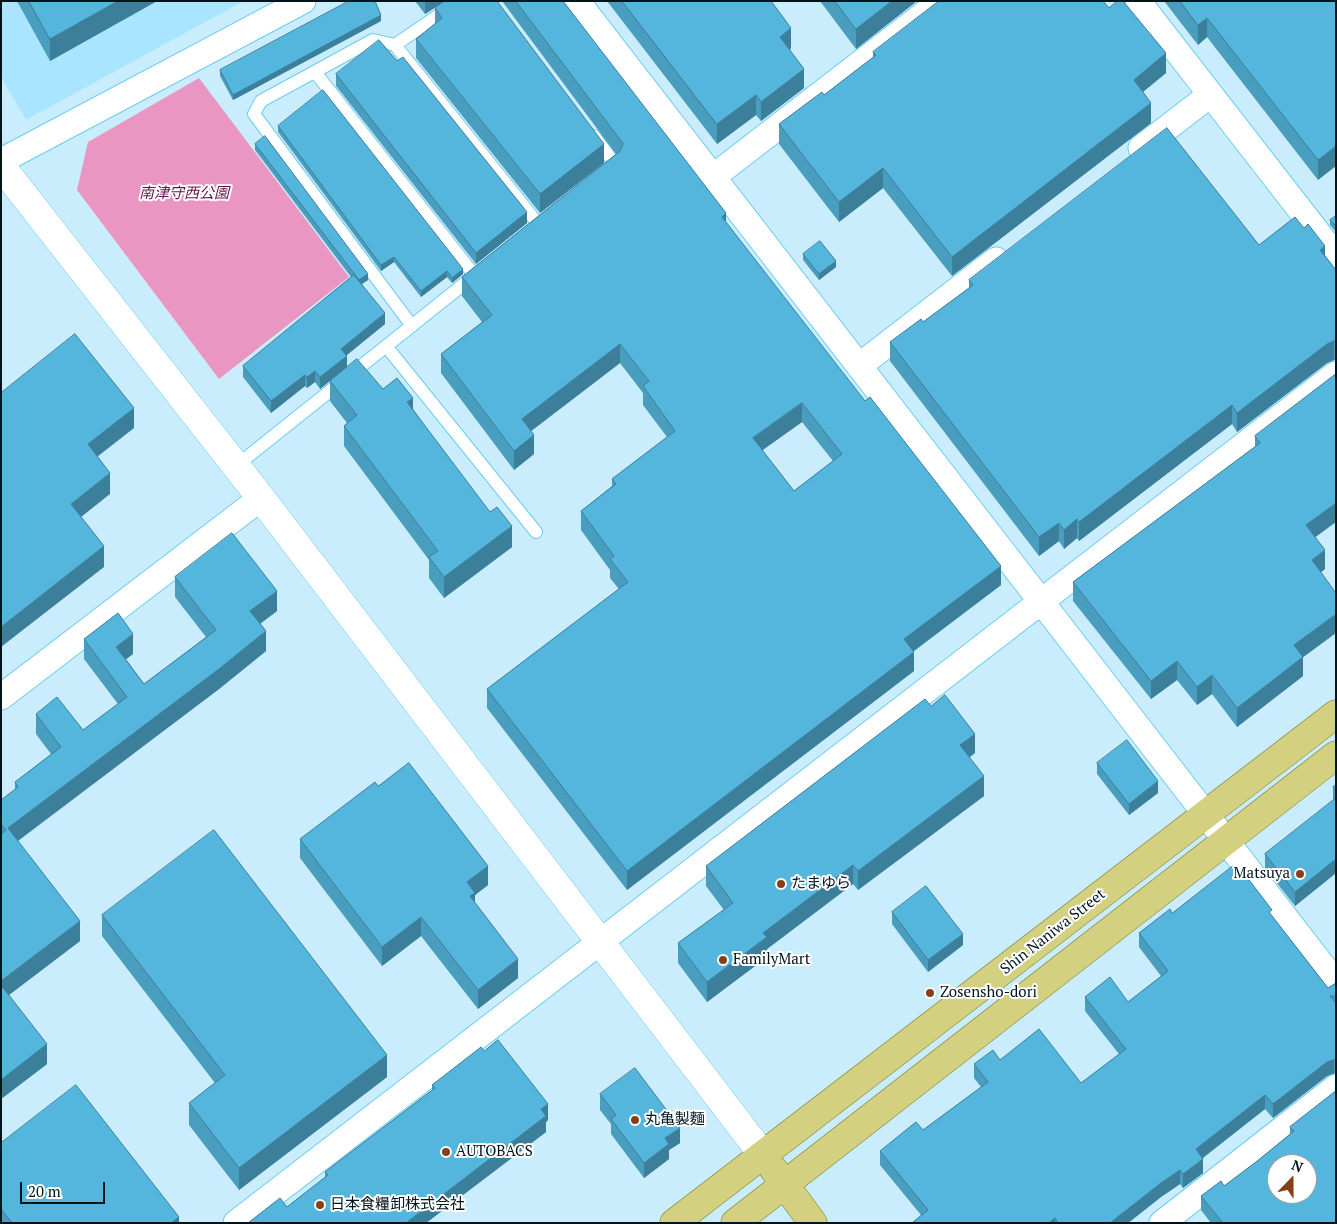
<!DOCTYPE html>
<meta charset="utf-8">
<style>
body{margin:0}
#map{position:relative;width:1337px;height:1224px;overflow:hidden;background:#caedfd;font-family:"PT Serif",serif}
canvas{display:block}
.frame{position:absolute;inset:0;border:2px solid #01131b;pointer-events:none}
.north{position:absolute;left:1267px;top:1154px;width:50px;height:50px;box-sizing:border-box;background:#fff;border:1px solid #99a1a4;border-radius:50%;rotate:22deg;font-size:14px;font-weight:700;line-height:20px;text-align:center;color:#01131b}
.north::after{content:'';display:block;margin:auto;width:18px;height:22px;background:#854019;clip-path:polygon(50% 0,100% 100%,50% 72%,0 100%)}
.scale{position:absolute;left:20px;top:1182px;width:85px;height:22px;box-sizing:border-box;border:2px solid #01131b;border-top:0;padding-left:6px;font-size:15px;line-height:18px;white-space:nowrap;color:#01131b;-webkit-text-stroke:4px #fff;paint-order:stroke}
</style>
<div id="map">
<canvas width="1337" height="1224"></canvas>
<div class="frame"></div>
<div class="north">N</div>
<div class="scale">20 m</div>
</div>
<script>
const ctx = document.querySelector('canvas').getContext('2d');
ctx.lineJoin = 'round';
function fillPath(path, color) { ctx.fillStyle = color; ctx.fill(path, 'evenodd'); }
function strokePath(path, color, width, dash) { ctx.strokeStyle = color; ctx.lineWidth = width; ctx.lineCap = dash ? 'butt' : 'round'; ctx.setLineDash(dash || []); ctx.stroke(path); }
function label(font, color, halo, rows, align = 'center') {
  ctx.font = font + ' "PT Serif","Noto Sans JP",serif'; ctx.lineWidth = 4; ctx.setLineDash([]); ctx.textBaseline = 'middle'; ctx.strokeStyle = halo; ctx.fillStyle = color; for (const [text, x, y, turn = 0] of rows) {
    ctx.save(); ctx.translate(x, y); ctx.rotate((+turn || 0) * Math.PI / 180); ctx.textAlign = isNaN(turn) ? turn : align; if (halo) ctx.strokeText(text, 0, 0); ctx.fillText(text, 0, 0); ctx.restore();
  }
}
fillPath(new Path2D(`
 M1,1H244L26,120L1,77Z`), '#aae5ff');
fillPath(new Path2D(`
 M199,78L349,277L219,379L77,190L88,142Z`), '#ea96c3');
const service = new Path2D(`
 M395,45L539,225
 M315,72L475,276
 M594,136L615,164L607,170
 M412,326L254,114L261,101L373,40L395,45L459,1
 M386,346L536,532
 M236,466L474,276`);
const minor = new Path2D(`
 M577,1C830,328 1083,656 1336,983
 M1138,1L1336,256
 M1141,148L1210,95
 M1,161L303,1
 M713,177L941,1
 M859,366L996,260
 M1,697L261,498
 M236,1223L1336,374
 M1162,1223L1336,1087`);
const tertiary = new Path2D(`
 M1,166L261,498L763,1155`);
const primary = new Path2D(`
 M774,1170L813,1223
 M674,1223L1336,714
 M735,1223L1336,755`);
strokePath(service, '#6cccf4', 14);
strokePath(minor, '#6cccf4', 27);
strokePath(tertiary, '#6cccf4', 29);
strokePath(primary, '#767925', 29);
strokePath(service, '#fff', 12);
strokePath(minor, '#fff', 25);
strokePath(tertiary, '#fff', 28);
strokePath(primary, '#d3d080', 28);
fillPath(new Path2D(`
 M17,1H157L50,61Z
 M415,1H445L425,14Z
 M502,1H563L726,222L1001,585L913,652L914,671L627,890L487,708V689L619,589L610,578V570L581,530V511L612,486V479L667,437L643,405V393L620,363L531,431L534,454L514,470L441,373V354L482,322L462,296V277L616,154ZM802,422L833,461L794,491L762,450Z
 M607,1H771L791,48L790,49L804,88L761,121L756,115L717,144Z
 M820,1H917L856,49Z
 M1164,1H1336L1318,180L1207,37L1198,45Z
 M435,8L604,163L540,213L416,58V39L435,24Z
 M1109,8L1166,73L1143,92L1151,123L952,276L883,188L839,222L779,144V124L824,95L873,58V52Z
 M381,21L233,100L220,76V70Z
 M336,74L527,223L476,264L336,86Z
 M278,126L463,274L452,283L447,277L421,297L394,262L381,271L278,132Z
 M255,144L368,280L362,284L385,324L346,355L347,367L383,389L413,409L512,547L444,598L429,578V560L344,446V426L347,423L330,401V381L320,389L315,382L307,388L305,386L271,413L243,377V366L351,277L255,150Z
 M1336,216V232L1330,225V220Z
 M1259,245L1325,255L1336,270V360H1334L1327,363L1237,432L1232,424L1079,541L1077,538L1064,549L1059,541L1039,556L890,361V342L923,322L969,288V280Z
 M803,254L836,267L819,280L803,260Z
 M1336,374L1315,537L1325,569L1321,572L1303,657V676L1237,727L1212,694L1197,705L1177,680L1151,699L1073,601V582L1255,447V436Z
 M175,577L277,611L260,624L266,651L219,689L18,841L80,941L9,995L47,1064L1,1099V800L15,790V782L51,754L36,734V714L83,730L118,704L84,659V639L133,654L126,659L144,684L206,637L175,597Z
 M931,706L975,753L970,757L984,796L858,890L853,884L767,949V957L707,1002L678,963V943L724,910L706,886V866Z
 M1097,763L1158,793L1129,815L1097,774Z
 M1336,785V873L1295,906L1265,868V854L1333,801V787Z
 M378,786L488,885L475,895V903L518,978L478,1009L421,936L382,966L300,858V839Z
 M892,912L963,945L928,972L892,924Z
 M1172,913L1272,916L1328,988L1336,983V1073L1327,1076L1273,1118L1265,1109L1203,1158V1173L1183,1188L1180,1184L1161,1197L1128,1223H912L921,1215L880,1165V1151L923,1130L981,1087L974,1078V1064L1000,1060L1081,1083L1119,1054L1085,1011V997L1128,1002L1161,976L1139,947V933Z
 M102,915L387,1077L239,1190L189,1125V1103L215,1083L102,936Z
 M484,1051L548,1120L546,1122V1132L426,1223H248L287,1207L325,1177V1172L432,1090V1085Z
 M1336,1091V1223H1211L1201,1210V1196L1224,1186L1256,1162L1290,1134V1127Z
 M600,1094L680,1143L669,1150V1159L644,1178L611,1134V1124L600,1110Z
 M1,1143L179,1223H1Z`), '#499dbe');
fillPath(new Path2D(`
 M118,1H157L50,61V39Z
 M425,1H445L425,14Z
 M892,1H917L856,49V29Z
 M381,15V21L233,100V95Z
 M1207,18V37L1198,45V25Z
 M791,28V48L780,56V37Z
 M1166,53V73L1134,99V80Z
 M804,69V88L761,121V102Z
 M756,95V115L717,144V124Z
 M1151,103V123L952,276V257Z
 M604,144V163L540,213V194Z
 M1336,146V166L1318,180V160Z
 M883,168V188L839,222V202Z
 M527,212V223L476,264V253Z
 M726,213V232L722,217Z
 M1325,246V265L1320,250Z
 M394,257V262L381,271V265Z
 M836,261V267L819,280V274Z
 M463,269V274L452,283V278Z
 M447,271V277L421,297V291Z
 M368,274V280L358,286V280Z
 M385,313V324L341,360V349Z
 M1334,341V360L1327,363L1237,432V413L1327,344Z
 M620,344V363L522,438V419Z
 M347,356V367L320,389V377Z
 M315,371V382L307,388V377Z
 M305,375V386L271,413V401Z
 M413,398V419L407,402Z
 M802,403V422L753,457V438Z
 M1232,405V424L1079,541V522Z
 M134,408V428L88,464V444Z
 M534,435V454L514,470V451Z
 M110,473V494L71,525V504Z
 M1336,503V522L1306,544V525Z
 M1077,519V538L1064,549V530Z
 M1059,523V541L1039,556V537Z
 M512,526V547L444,598V577Z
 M104,546V567L1,647V627Z
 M1325,550V569L1312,579V560Z
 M1001,566V585L904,658V639Z
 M277,591V611L250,631V611Z
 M1336,614V633L1294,664V645Z
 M266,631V651L219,689L8,848V828Z
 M133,634V654L116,667V647Z
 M914,652V671L627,890V871Z
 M1303,657V676L1237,727V708Z
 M1177,661V680L1151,699V681Z
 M1212,675V694L1197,705V687Z
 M975,734V753L960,764V745Z
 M984,776V796L858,890V871Z
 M1158,781V793L1129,815V804Z
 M1336,859V873L1295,906V892Z
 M853,865V884L767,949V957L707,1002V982L763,933Z
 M488,866V885L475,895V912L470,915L467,882Z
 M421,917V936L382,966V947Z
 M80,921V941L1,1001V981Z
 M963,934V945L928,972V960Z
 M518,959V978L478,1009V990Z
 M47,1044V1064L1,1099V1080Z
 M387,1055V1077L239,1190V1168Z
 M1334,1059V1073L1327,1076L1273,1118V1104L1327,1062Z
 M1265,1095V1109L1196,1163V1149Z
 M548,1104V1120L546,1122V1132L426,1223H406L541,1109Z
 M680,1128V1143L669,1150V1159L644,1178V1163L665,1138Z
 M1203,1159V1173L1183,1188V1174Z
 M1180,1170V1184L1161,1197L1128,1223H1110L1161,1183Z
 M179,1217V1223H171Z
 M1055,1218V1223H1049Z`), '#3c7f9b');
const building = new Path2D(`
 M29,1H118L50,39Z
 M349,1H375L381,15L233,95L220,70Z
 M445,1H497L604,144L540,194L416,39L442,18L435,8Z
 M516,1H563L726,213L722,217L865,401L870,397L1001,566L904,639L914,652L627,871L487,689L628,582L610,559L614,556L581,511L616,484L612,479L675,431L643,386L649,381L620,344L522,419L534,435L514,451L441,354L492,315L462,277L620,151L623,144ZM802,403L842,454L794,491L753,438Z
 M622,1H771L791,28L780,37L804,69L761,102L756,95L717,124Z
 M835,1H892L856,29Z
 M939,1H1103L1109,8L1117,1H1123L1166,53L1134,80L1151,103L952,257L883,168L839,202L779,124L822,92L824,95L876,55L873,52Z
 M1180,1H1336V146L1318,160L1207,18L1198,25Z
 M379,40L397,61L403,57L527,212L476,253L336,74Z
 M323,90L463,269L452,278L447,271L421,291L394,257L381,265L278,126Z
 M1167,128L1259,245L1295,217L1304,228L1308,224L1325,246L1320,250L1336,270V341H1334L1327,344L1237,413L1232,405L1079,522L1077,519L1064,530L1059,523L1039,537L890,342L921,319L923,322L973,285L969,280Z
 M265,136L368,274L359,280L255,144Z
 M1336,216V226L1330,220Z
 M820,241L836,261L819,274L803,254Z
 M354,275L385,313L341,349L347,356L320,377L315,371L307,377L305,375L271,401L243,366Z
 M75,334L134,408L88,444L110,473L71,504L104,546L1,627V393Z
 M357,359L383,389L397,378L413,398L407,402L490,512L497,507L512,526L444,577L429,557L438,551L344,426L357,415L330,381Z
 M1336,374V503L1306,525L1325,550L1312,560L1336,593V614L1294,645L1303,657L1237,708L1212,675L1197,687L1177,661L1151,681L1073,582L1260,443L1255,436Z
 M232,533L277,591L250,611L266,631L219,669L8,828L80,921L1,981V834L6,830L1,824V800L18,787L15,782L61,747L36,714L57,697L83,730L127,697L84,639L118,613L133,634L116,647L144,684L216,630L175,577Z
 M945,695L975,734L960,745L984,776L858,871L853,865L763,933L767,937L707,982L678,943L733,903L706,866L925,699L931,706Z
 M1127,740L1158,781L1129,804L1097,763Z
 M409,763L488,866L467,882L475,893L470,896L518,959L478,990L421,917L382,947L300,839L375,782L378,786Z
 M1336,785V792L1333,787Z
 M1336,798V859L1295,892L1265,854Z
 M214,830L387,1055L239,1168L189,1103L225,1075L102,915Z
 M1233,866L1240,874L1243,872L1272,910L1269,912L1328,988L1336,983V996H1330L1336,1003V1059L1327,1062L1273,1104L1265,1095L1196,1149L1203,1159L1183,1174L1180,1170L1161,1183L1110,1223H1058L1055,1218L1049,1223H912L928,1210L880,1151L916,1122L923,1130L988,1082L974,1064L993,1050L1000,1060L1039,1029L1081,1083L1126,1049L1085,997L1110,977L1128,1002L1168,971L1139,933L1170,909L1172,913Z
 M926,886L963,934L928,960L892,912Z
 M1,985L47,1044L1,1080Z
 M498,1040L548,1104L541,1109L546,1116L406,1223H248L280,1198L287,1207L328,1175L325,1172L435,1088L432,1085L481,1047L484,1051Z
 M635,1068L680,1128L665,1138L669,1144L644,1163L611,1119L616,1115L600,1094Z
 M76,1085L179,1217L171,1223H12L1,1209V1143Z
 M1336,1091V1223H1223L1201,1196L1221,1181L1224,1186L1256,1162L1294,1131L1290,1127ZM1277,1164H1307V1194H1277Z`);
fillPath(building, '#55b6dd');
strokePath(building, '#3c7f9b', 1);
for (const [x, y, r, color] of [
 [1300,874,5,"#854019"],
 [781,884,5,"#854019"],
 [723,960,5,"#854019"],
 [930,993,5,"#854019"],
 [635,1120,5,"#854019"],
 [446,1152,5,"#854019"],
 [320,1205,5,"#854019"]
]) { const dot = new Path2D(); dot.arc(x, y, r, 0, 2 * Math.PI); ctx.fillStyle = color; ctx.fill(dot); strokePath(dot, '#fff', 2); }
label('italic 15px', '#671349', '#fff', [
 ["南津守西公園",184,194]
]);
label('15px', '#01131b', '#fff', [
 ["Matsuya",1290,874,"right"],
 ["たまゆら",791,884],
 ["FamilyMart",733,960],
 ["Zosensho-dori",940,993],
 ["丸亀製麵",645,1120],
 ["AUTOBACS",456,1152],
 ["日本食糧卸株式会社",330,1205]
], 'left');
label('15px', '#01131b', '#fff', [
 ["Shin Naniwa Street",1053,932,-38]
]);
</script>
